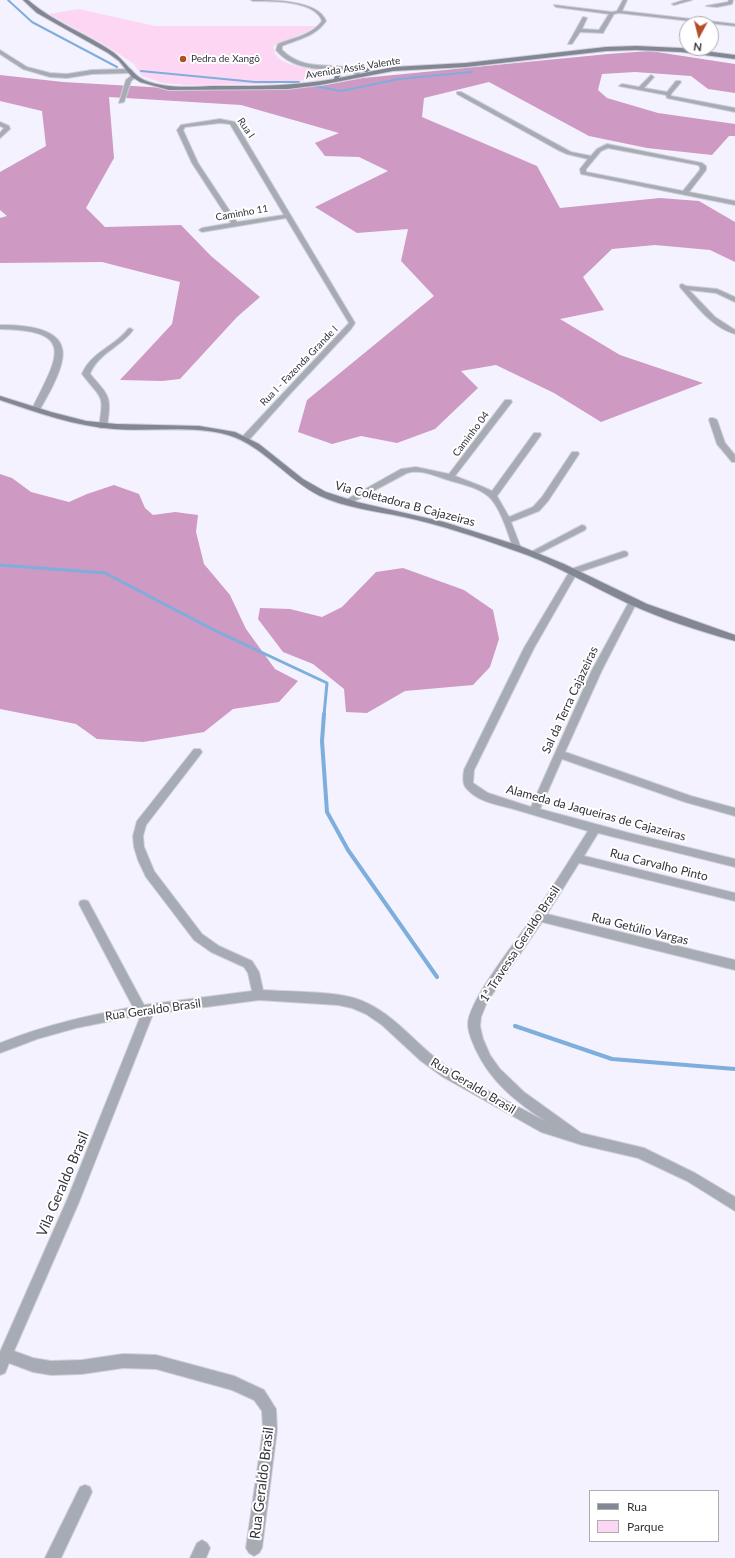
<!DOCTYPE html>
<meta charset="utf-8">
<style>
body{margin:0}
#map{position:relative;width:735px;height:1558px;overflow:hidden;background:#f3f2fe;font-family:Lato,sans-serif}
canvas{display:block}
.legend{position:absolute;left:589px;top:1490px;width:130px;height:52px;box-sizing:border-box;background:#fff;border:1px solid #adadb0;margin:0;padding:5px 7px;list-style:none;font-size:12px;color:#33323a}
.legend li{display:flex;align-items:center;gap:8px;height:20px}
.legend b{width:20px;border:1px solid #adadb0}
.north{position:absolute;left:679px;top:16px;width:40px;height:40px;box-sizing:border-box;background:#fff;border:1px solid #adadb0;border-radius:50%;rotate:187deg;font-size:11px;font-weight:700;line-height:16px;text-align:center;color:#33323a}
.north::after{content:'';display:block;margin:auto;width:14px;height:18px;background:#b54d29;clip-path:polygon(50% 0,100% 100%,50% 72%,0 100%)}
</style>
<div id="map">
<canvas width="735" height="1558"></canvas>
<ul class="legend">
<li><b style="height:5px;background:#838794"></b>Rua</li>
<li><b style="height:11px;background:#fdd6f4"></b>Parque</li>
</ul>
<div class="north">N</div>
</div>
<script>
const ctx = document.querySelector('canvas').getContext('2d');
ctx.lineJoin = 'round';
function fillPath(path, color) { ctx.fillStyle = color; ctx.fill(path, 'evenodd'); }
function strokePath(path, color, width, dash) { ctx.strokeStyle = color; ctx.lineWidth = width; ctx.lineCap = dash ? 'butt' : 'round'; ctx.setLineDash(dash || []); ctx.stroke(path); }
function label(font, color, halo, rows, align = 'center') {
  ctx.font = font + ' Lato,sans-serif'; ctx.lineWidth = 4; ctx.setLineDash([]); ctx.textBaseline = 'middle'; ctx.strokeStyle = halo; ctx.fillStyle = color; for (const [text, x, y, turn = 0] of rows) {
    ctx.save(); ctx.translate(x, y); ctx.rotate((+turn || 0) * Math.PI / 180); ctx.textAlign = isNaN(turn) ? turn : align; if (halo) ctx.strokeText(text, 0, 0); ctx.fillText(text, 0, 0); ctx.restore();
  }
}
fillPath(new Path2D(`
 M79,9L155,26H316L308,31L273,46C274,48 274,53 276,55C284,67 314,69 328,71L330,75L326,78L269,84L186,85L163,83L142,76L134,64L107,46L49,14Z`), '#fdd6f4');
fillPath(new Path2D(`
 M650,51L735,64V93L708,89L691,76L635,72L602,74L598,90L607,98L658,113L735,124V136H729L712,155L647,148L589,136L489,82L424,98L422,117L537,166L560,208L660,198L699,201L735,222V262L710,250L655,245L612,249L583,277L604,310L560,319L620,355L703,383L601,422L554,393L496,365L461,371L478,388L435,429L397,443L361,436L332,444L298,432L307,400L434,296L401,261L408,229L357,233L315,207L388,171L359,157L325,156L315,143L339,133L241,105L109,97L114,158L86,208L105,227L181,225L211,256L260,297L237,317L180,379L162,381L120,380L172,324L180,282L102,262L0,263V218L7,216L0,210V172L46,146L42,111L0,101V75L63,82L167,88L262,90L320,86L363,78L608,54Z
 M0,474L12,478L31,492L69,502L87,494L114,485L139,494L145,508L153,515L175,512L198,515L196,532L204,564L230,595L246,629L275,669L298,681L279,702L233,709L204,732L143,742L97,739L76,724L0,709Z
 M403,568L464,590L493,610L499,639L490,667L473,685L405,691L367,713L346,712L344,689L313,664L283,652L258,619L260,608L290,609L322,617L342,607L376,572Z`), '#ce99c3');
strokePath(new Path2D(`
 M8,0L32,22L117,67
 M141,71L255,82H299
 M309,85L341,91L399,79L472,72`), '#7eaedc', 2);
strokePath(new Path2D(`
 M0,565L105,573L214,630L327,683L324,715`), '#7eaedc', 3);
strokePath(new Path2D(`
 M324,714L322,741L327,812L348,850L437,977
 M515,1026L612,1059L735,1069`), '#7eaedc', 4);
const street = new Path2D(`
 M251,0C273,0 318,0 326,21C316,36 299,39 282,46V50C305,73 332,61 359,70L360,77H356L353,71C327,68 295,73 276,50L278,44C293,38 312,35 322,21C315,0 272,1 253,1Z
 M623,0H627L622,11L735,24V26L619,13L614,14L603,33L580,32L572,44H568L583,17L587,18L582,29L599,30L609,14L556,7L554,5L612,12L617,11Z
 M684,0H692L674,5L672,4Z
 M729,0H733L732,4L717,7L706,6L728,2Z
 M0,50L27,67L50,73L67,74L92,70L130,69L133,71L130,73L92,74L67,78L50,77L23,69L0,54Z
 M132,75L137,76L131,81L124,102L119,103L126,80Z
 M651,75L654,77L644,88L667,92L676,81H680L681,82L671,94V96L735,108V112L667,98L666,95L619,86L622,84L639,87Z
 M457,92H461L571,152L591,156L597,149L607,144L702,163L706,166V170L689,192L735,201V205L581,174L580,169L588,159L567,154L558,150L457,94ZM608,148L698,165L700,167V170L683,191L586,172V169L601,151Z
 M220,119L235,122L355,323L351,329L289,395L248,441H245L241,439L242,437L349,323L286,218L202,232L199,230L202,228L231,223L192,163L177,130L181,125ZM220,123L230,124L284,215L237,222L198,163L183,130L185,127Z
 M0,122L9,126L10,129L0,138V133L4,128L0,126Z
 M682,284L686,286L717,289L735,297V302L716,293L689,290L715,317L735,330V334C711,327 696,305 680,287V285Z
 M0,325C18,325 57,326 62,348C67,364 47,397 39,411H33L32,409C57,358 78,330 0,329Z
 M130,328L133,330C121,347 98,353 90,374C109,396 112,396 107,426L106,428H100L99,426C105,393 101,399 82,374C91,352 114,347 128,329Z
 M505,400H511L512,402L455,476L481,486L492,491L534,433H540L541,435L497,496L509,517L533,507L542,497L572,452H578L579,454L548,501L539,511L511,522L521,548L520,550L517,551L513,548C508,533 500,506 488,496C477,487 461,484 448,480C435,476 421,469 407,473L349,504H343L342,502L401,469L416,467L449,474Z
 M710,418H713L717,420L725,443L735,455V462H732L717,444L709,420Z
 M582,525L585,526L586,528L585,530L536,555H530L529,553Z
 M624,551L627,552L628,554L627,556L577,573L534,648L474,770L473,783L488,793L531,807L592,670L630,600H636L637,602L602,670L565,752L691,796L735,808V816L685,802L562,759L540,809L629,833L735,859V867L598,833L584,856L735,893V901L579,863L547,914L735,960V970L542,922L487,1002L481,1017L480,1026L483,1039L490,1055L500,1069L524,1092L581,1133L644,1148L695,1173L735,1197V1211L687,1181L638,1158L582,1145L541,1132L443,1077L421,1061L382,1025L366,1014L352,1008L338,1005L259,1000L153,1014L79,1202L14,1351L33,1358L51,1361L82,1360L123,1354L156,1355L234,1376L264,1390L276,1409L277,1430L262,1548L259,1553L254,1556L249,1553L246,1548L263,1430L262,1411L254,1400L232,1390L156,1369L123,1368L82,1374L51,1375L33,1372L9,1363L5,1373L0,1375V1352L67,1200L141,1015L76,1028L37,1039L0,1053V1043C45,1025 86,1016 133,1007L79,904L80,901L84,900L88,901L144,1005L252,991L248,973L244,967L211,952L194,940L146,877L138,860L134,847L133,836L137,821L194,749H200L202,752L200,755L146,825L143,836L144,847L154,871L202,934L219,946L252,961L259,972L263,990C290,992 329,991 354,998C394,1010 417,1048 451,1069C482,1089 515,1105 547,1122C517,1103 491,1082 476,1050C472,1041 468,1033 468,1024C469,999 519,938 534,915C553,887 570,859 588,831C564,824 540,817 517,810C501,805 480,803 468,790C462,785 463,778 464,770L524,648L571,569Z
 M85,1485L90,1487L92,1492L61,1558H45L80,1487Z
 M202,1540L207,1543L210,1548L206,1558H190L197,1543Z`);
const secondary = new Path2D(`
 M23,0H28C53,22 85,33 113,52C124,60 133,75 144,80C168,90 194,86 219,86C258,86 296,86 334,79C338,63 354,68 367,68L370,70L367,72H342L339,78L393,67L466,63L606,47L636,46L681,48L735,55V59L681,52L636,50L606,51L466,67L393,71L320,85L288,89L169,90L140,82L132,77L119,61L108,53L37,13Z
 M0,396L51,412L86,421L116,424L199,426L235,432L259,444L303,479L326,492L357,502L444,522L520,546L564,564L647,604L735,635V641C699,631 662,619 627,603C589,585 553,563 513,550C477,537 441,525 404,517C376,511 346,508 320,496C287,480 264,446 228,435C191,425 152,432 114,429C75,426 38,413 0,400Z`);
strokePath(street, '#d0cfdb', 2);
strokePath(secondary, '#d0cfdb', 2);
fillPath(street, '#a7abb3');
fillPath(secondary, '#838794');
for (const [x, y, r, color] of [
 [183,59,4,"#b54d29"]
]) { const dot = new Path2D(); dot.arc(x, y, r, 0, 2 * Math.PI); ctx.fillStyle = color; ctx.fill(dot); strokePath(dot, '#fff', 1.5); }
label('10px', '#33323a', '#fff', [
 ["Pedra de Xangô",191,59]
], 'left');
label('10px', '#33323a', '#fff', [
 ["Avenida Assis Valente",353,68,-9],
 ["Rua I",246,128,55],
 ["Caminho 11",242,213,-10],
 ["Rua I - Fazenda Grande I",299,366,-46],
 ["Caminho 04",471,434,-53]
]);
label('12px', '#33323a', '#fff', [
 ["Via Coletadora B Cajazeiras",405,504,15],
 ["Sal da Terra Cajazeiras",570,700,-65],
 ["Alameda da Jaqueiras de Cajazeiras",596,813,15],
 ["Rua Carvalho Pinto",659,865,14],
 ["Rua Getúlio Vargas",640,929,14],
 ["1ª Travessa Geraldo Brasil",520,944,-57],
 ["Rua Geraldo Brasil",153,1010,-8],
 ["Rua Geraldo Brasil",473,1086,31]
]);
label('14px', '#33323a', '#fff', [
 ["Vila Geraldo Brasil",63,1184,-67],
 ["Rua Geraldo Brasil",262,1483,-83]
]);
</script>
